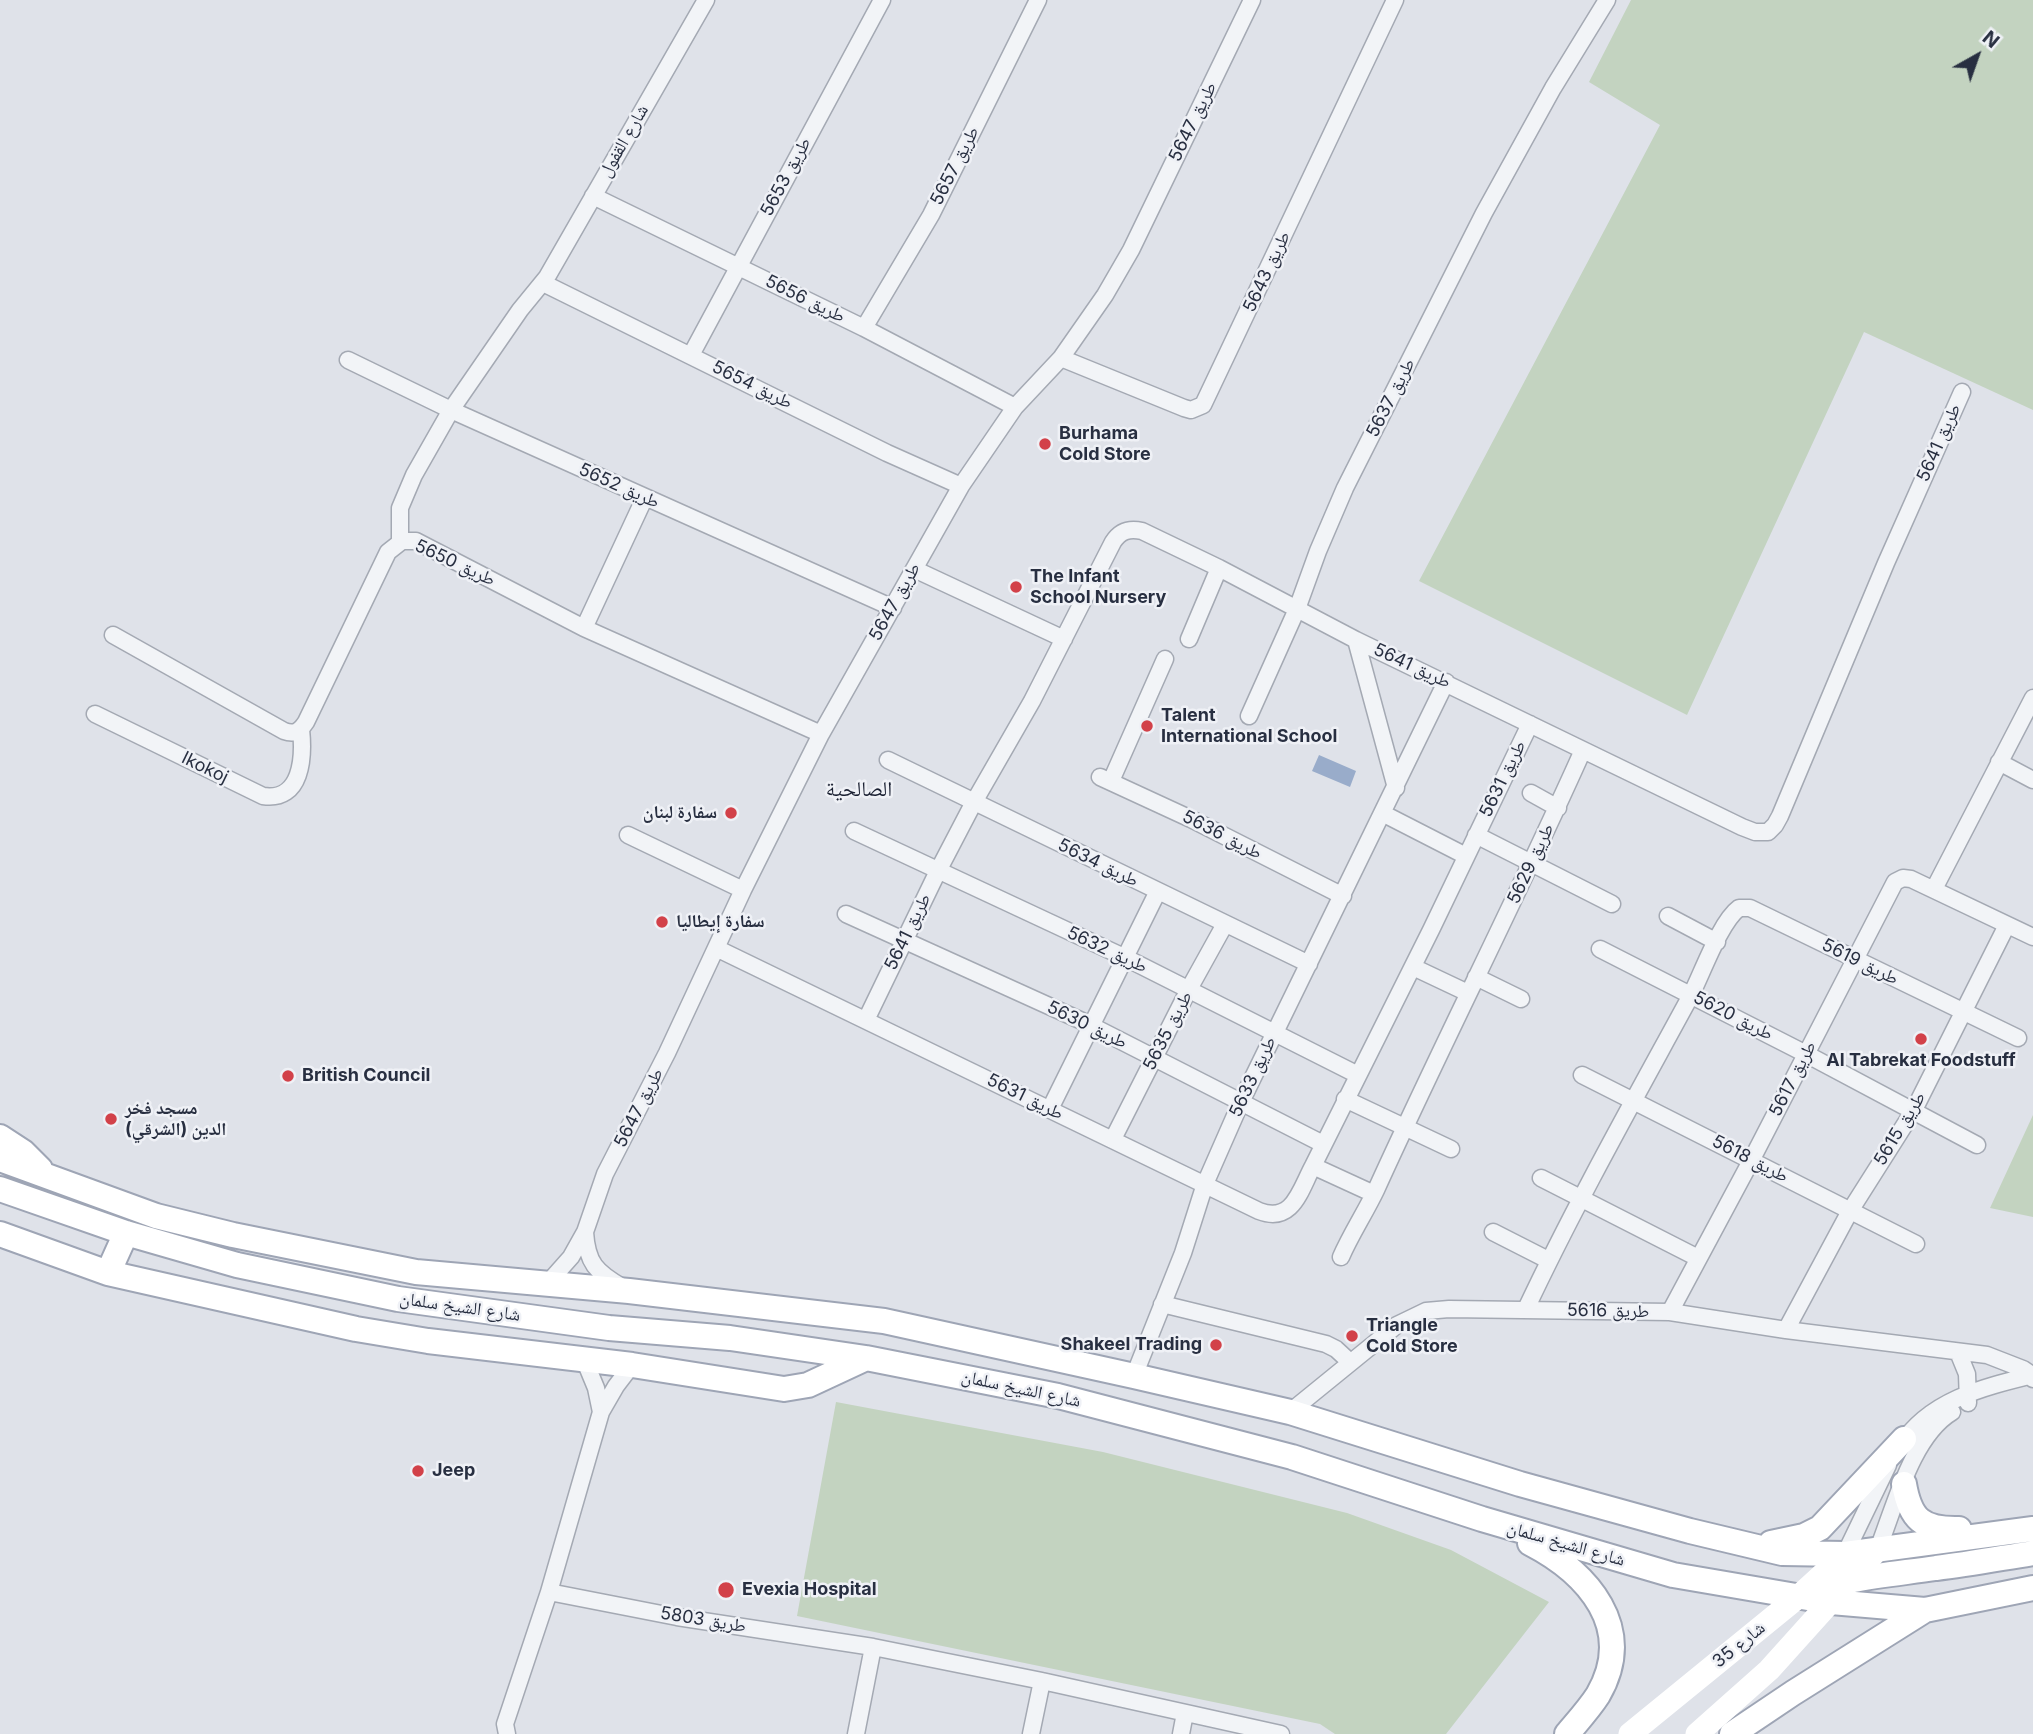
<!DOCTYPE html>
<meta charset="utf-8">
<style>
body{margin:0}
#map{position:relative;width:2033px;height:1734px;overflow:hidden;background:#dfe2e9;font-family:Inter,sans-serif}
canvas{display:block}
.north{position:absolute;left:1942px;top:21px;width:70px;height:70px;-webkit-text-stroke:5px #eff1f6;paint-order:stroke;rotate:40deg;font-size:19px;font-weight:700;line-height:28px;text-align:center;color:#282f41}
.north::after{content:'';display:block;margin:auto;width:24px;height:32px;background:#282f41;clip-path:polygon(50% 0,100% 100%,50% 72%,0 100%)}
</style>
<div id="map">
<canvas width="2033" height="1734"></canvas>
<div class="north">N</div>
</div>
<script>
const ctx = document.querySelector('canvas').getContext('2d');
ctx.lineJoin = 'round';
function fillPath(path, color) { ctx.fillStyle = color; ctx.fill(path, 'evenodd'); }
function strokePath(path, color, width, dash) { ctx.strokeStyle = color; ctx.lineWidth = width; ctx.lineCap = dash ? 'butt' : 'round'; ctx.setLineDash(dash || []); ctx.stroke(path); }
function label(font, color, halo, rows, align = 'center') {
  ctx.font = font + ' Inter,"Noto Naskh Arabic",sans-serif'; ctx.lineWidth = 5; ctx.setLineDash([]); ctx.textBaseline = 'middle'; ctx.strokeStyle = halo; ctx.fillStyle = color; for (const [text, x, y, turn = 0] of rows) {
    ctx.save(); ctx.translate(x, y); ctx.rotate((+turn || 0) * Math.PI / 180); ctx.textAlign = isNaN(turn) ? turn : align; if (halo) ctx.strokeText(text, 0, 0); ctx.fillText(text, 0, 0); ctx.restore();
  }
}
fillPath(new Path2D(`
 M1631,0H2033V410L1864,332L1687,715L1419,581L1660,125L1589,82Z
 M2033,1115V1217L1990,1208Z
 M836,1402L1103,1452L1347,1513L1451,1550L1549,1602L1446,1734H1335L1320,1724L797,1616Z`), '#c3d3c0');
fillPath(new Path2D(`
 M1319,755L1356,771L1350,787L1312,771Z`), '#99acca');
const street = new Path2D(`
 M593,196L864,328L1015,407
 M543,283L887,453L961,486
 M864,328L931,215L1038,0
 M691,355L882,0
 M1061,358L1184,408L1191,410L1203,405L1395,0
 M348,360L451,410L893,608
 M400,542V508L414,475L451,410L520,310L547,277L706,0
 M914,569L1064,639
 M584,628L645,497
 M113,635L284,731C295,735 300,731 306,722L388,552L402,541H416L584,628L821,734
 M1189,639L1219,568
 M1356,640L1396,788
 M95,714L263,796C302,802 304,757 301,729
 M1249,716L1297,609L1318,551L1345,488L1484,213L1553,88L1607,0
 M888,760L1309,964
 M1999,762L2033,780
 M1100,777L1191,819L1343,896
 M1111,781L1165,659
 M1531,793L1558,808
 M1384,814L1466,856
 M854,831L1126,958L1358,1075
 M628,835L743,890
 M1476,835L1612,904
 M1934,889L2033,698
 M846,914L1082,1021L1323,1144
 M1668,916L1717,942
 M716,948L1259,1211C1293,1224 1300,1190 1313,1166L1431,930L1530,724
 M1600,949L1806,1054L1977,1145
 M1413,967L1468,993
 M1476,977L1521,999
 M866,1020L938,871L974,802L1032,701L1113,542C1120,531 1129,528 1142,531L1219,568L1356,640L1742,827L1755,832H1768L1775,825L1780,816L1886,563L1962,392
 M1582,1075L1916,1244
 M1345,1099L1451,1149
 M1050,1109L1158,891
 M1113,1139L1189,989L1225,924
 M1313,1166L1374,1194
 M1541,1178L1698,1258
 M585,1232C587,1263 596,1272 622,1287
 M1493,1232L1548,1260
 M1341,1257C1351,1234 1365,1213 1376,1190C1443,1042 1517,898 1583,750
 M547,1284L571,1257L585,1232L605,1174L667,1053L743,890L821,734L961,486L1015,407L1061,358L1105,295L1131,250L1252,0
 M1162,1304L1326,1344L1336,1349L1350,1362
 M1526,1309C1576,1203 1634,1100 1690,997C1702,974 1720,922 1739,908H1750L2018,1038
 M1670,1312L1752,1159L1895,882L1903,878L1911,879L2033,937
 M1786,1330L1850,1211L1914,1110L2007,925
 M1958,1352L1967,1374L1968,1403
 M584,1359L596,1388L601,1412
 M632,1365L616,1386L601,1412L549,1592L677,1617L873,1647L1042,1681L1281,1734
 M1134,1376L1183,1253L1205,1184L1241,1102L1446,682
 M1290,1412L1397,1325L1426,1311L1449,1309L1670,1312L1786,1330L1987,1355L2023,1369L2032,1375L2033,1379
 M1900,1446C1929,1400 1984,1387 2033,1375
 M1878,1549C1895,1506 1912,1436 1952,1412
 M1845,1554L1888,1465
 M507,1734L505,1724L549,1592
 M856,1734L873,1647
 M1031,1734L1042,1681
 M1181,1734L1185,1713`);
const primary = new Path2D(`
 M0,1137L23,1152L40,1169
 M0,1159L156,1216L233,1235L416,1272L629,1291L884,1321L1134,1376L1290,1412L1520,1484L1690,1531L1782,1553L1845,1554L2033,1529
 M0,1189L126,1233L237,1265L398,1299L609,1328L730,1338L866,1358L1058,1396L1292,1457L1482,1519L1673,1575L1831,1602L1925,1610L2033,1588
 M0,1234L108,1273L356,1329L428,1341L632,1365L784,1389L808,1385L866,1358
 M108,1273L126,1233
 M1904,1484C1910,1519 1922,1530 1959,1529
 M1530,1543C1588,1573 1637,1628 1598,1695C1589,1709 1577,1722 1567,1734
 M1771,1543L1804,1536L1820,1528L1904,1439
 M1799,1597C1843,1577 1889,1575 1936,1568C1969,1564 2001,1558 2033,1553
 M1732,1734L1793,1693L1925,1610`);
strokePath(street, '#a4a9b3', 19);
strokePath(primary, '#9ea5b5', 28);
strokePath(street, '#f2f4f7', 16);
strokePath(new Path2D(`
 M1630,1734L1798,1597L1845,1554
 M1697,1734L1769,1670L1878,1549`), '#fff', 23);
strokePath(primary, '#fff', 24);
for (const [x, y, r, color] of [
 [1045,444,7,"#d24149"],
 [1016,587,7,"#d24149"],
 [1147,726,7,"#d24149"],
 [731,813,7,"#d24149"],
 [662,922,7,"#d24149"],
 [1921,1039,7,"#d24149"],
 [288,1076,7,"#d24149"],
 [111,1119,7,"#d24149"],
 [1352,1336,7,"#d24149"],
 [1216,1345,7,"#d24149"],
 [418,1471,7,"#d24149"],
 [726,1590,9,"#d24149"]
]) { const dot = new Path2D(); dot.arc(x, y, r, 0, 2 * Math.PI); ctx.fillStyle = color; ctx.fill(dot); strokePath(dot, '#eff1f6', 2.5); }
label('18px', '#282f41', '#eff1f6', [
 ["طريق 5647",1193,122,-64],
 ["شارع القفول",624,141,-60],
 ["طريق 5657",955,166,-63],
 ["طريق 5653",786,177,-62],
 ["طريق 5643",1267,272,-65],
 ["طريق 5656",805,299,26],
 ["طريق 5654",752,385,26],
 ["طريق 5637",1391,398,-63],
 ["طريق 5641",1939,443,-66],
 ["طريق 5652",619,486,24],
 ["طريق 5650",455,563,25],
 ["طريق 5647",895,602,-61],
 ["طريق 5641",1412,666,25],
 ["lkokoj",205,768,26],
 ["طريق 5631",1503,779,-64],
 ["طريق 5636",1222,835,27],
 ["طريق 5634",1098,863,26],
 ["طريق 5629",1531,864,-65],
 ["طريق 5641",908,932,-64],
 ["طريق 5632",1107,950,25],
 ["طريق 5619",1860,962,26],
 ["طريق 5620",1733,1016,27],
 ["طريق 5630",1087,1025,26],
 ["طريق 5635",1168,1031,-63],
 ["طريق 5633",1253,1077,-65],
 ["طريق 5617",1793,1079,-63],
 ["طريق 5631",1025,1097,26],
 ["طريق 5647",639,1108,-63],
 ["طريق 5615",1900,1129,-59],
 ["طريق 5618",1750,1159,27],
 ["شارع الشيخ سلمان",460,1307,8],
 ["طريق 5616",1608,1311,1],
 ["شارع الشيخ سلمان",1021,1389,12],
 ["شارع الشيخ سلمان",1566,1544,16],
 ["طريق 5803",703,1620,9],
 ["شارع 35",1739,1645,-39]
]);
label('bold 18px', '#282f41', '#eff1f6', [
 ["Burhama",1059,434],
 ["Cold Store",1059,455],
 ["The Infant",1030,577],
 ["School Nursery",1030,598],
 ["Talent",1161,716],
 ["International School",1161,737],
 ["سفارة لبنان",717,813,"right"],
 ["سفارة إيطاليا",676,922],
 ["Al Tabrekat Foodstuff",1921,1061,"center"],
 ["British Council",302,1076],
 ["مسجد فخر",125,1109],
 ["الدين (الشرقي)",125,1130],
 ["Triangle",1366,1326],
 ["Cold Store",1366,1347],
 ["Shakeel Trading",1202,1345,"right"],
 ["Jeep",432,1471],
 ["Evexia Hospital",742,1590]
], 'left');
label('21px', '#1a2032', '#eff1f6', [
 ["الصالحية",859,790]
]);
</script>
